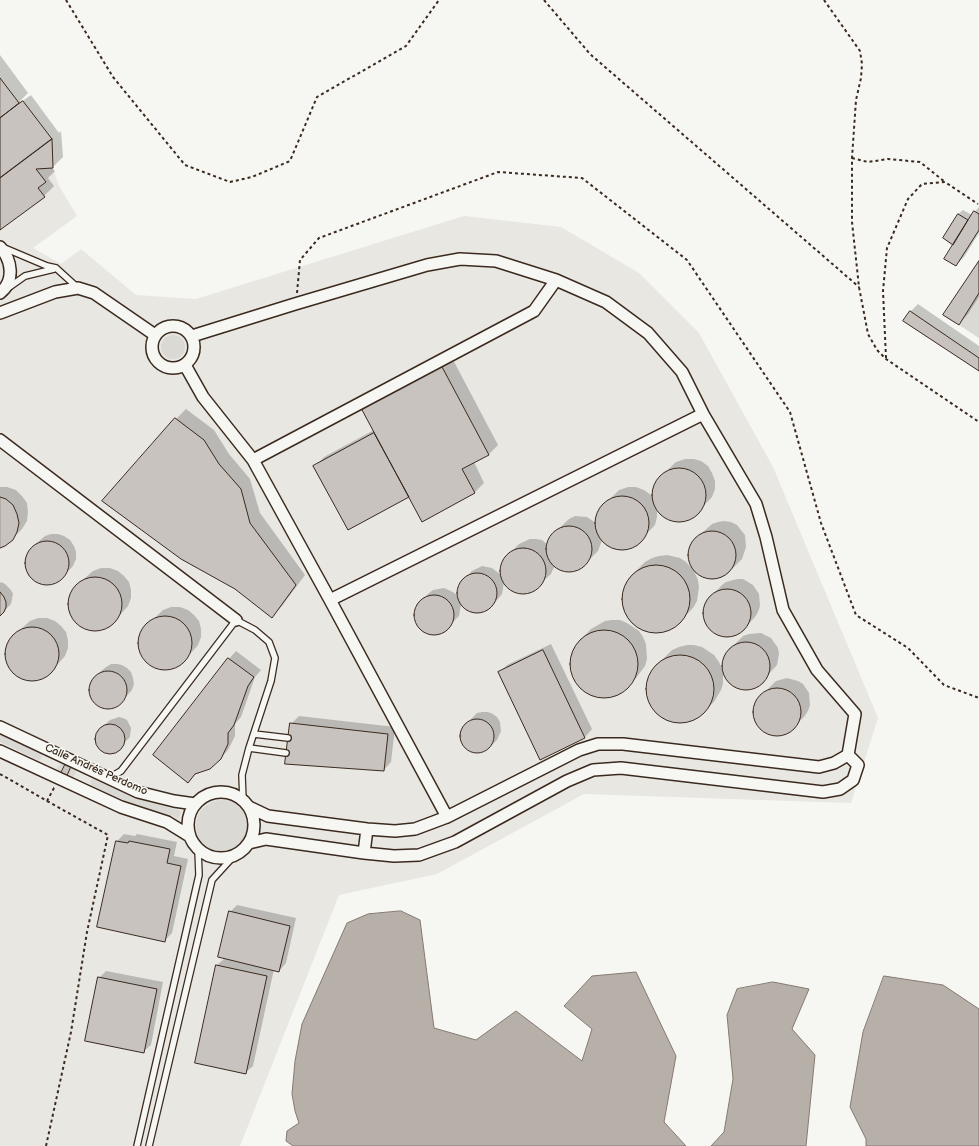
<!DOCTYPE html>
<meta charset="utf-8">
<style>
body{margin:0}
canvas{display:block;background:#f6f6f2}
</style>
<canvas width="979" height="1146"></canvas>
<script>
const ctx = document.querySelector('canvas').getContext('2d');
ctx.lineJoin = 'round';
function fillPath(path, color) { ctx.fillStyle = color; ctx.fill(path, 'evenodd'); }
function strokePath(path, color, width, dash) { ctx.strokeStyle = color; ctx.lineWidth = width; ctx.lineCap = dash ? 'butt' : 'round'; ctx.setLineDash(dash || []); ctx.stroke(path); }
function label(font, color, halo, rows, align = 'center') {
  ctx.font = font + ' "Balsamiq Sans",sans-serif'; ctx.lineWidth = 3.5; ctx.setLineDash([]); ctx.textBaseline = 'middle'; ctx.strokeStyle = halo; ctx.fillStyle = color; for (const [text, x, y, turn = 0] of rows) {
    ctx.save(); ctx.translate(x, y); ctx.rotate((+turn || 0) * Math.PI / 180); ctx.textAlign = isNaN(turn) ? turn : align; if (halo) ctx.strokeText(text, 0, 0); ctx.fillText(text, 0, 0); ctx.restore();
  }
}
fillPath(new Path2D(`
 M0,78L19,103L23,101L52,139L53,168L59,186L77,216L33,248L61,264L81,249L136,295L196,299L464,216L561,227L639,273L699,333L773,467L878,718L851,803L584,794L437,874L339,895L240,1146H0Z`), '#e8e7e2');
fillPath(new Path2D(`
 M979,293V338L959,325Z
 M161 347a12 12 0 1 1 24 0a12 12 0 1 1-24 0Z
 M0,735L41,754L42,757L41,759L38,760L0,742Z
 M62,762L76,769C76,774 74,777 70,779L58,774L57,768Z
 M94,779L132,797L181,811L179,819L173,816L126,802L91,785L90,782L91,780Z
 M196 826a26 26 0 1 1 52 0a26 26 0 1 1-52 0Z`), '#dad9d3');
const water = new Path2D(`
 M401,911L420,920L434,1028L476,1040L516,1011L582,1061L592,1029L564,1006L592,976L636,972L676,1056L664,1122L686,1146H293L286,1141L287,1131L299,1123L295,1111L292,1094L295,1061L302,1024L347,923L368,914Z
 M884,976L943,985L979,1009V1146H866V1139L850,1107L863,1032Z
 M773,982L809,989L792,1029L815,1055L806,1146H711L724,1132L733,1079L727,1015L737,989Z`);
fillPath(water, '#b6b0a9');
strokePath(water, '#857a71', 1);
fillPath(new Path2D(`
 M0,55L28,93L20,101L21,102L31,95L59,133L61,131L63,157L52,168L55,171L48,178L54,186L44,196L0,229Z
 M979,207V233L964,257L956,265V241L958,214L963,210L972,215Z
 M979,263V297L968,314L959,324Z
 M918,304L979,346V370L910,312Z
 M451,356L498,445L488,455L474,462L484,483L474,493L409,495L315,467L324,457L374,430Z
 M186,409L214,430L229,454L250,479L260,513L305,575L282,606L272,616L176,419Z
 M685,459H694L701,461L708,466L712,473L715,481V489L712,497L697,513L690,518L682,520H674L666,517L657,510V517L655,525L639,542L633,547L625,549H617L609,546L602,540L598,551L584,565L573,570H568L557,567L555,565L551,574L532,591L521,593L516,592L506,586L504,582L502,594L498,599L486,611L474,613L468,611L461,604L459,616L455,620L448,628L438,633L433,634L427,633L422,630L418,626L415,615L418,604L429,593L433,590L444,588L453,592L458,596V592L461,582L472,571L482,566L492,568L501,575L502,564L509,554L519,544L530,539H536L542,540L548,545L550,538L554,533L569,519L575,516L587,517L596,523L597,514L602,507L619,490L628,487H636L644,490L651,495L654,499L653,495L654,486L659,478L676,462Z
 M0,487H7L16,490L22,496L27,503L28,512L27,521L22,529L12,539L0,547Z
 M724,521L731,522L737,525L745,535L746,547L742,559L727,574L722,577L716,579H710L699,574L694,571L698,580L699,587L697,601L693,608L688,613L672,628L658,632H650L643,630L636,626L630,621L626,615L623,608L622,600L623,592L625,585L629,578L645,562L652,558L659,556L667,555L680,558L686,562L694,571L689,560V554L690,548L696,538L712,524L718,522Z
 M51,534H58L64,536L70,540L74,546L76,552V559L73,566L61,579L54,583L47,585L40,584L33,580L28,575L26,568L25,560L28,553L31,548L45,536Z
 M101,568H110L118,571L124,576L129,582L131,590V598L128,606L113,623L106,628L99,630H91L82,627L75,621L71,613L69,604L71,595L75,587L86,577L93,571Z
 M737,579H743L753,585L759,594L760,606L758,612L755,617L745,628L734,635H722L716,633L711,630L707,625L705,619L704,612L705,606L707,600L722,585L726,582Z
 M1,582L5,584L11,590L13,594L11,604L0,615V583Z
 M171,607H180L188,610L194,615L199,621L201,629V637L198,645L183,662L176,667L168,669H160L152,666L145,660L141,652L139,643L141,634L145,627L163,610Z
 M38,618H47L55,621L61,626L66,632L68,640V648L65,656L50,673L43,677L36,680H28L19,676L12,671L8,663L6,654L8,645L12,637L30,621Z
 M612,620H620L627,623L639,631L643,637L646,644L647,659L645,666L636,678L626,689L614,696L607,697H600L586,692L580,688L572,675L570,659L572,652L576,645L591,629L605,621Z
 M761,633L771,638L778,648L779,654L777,665L759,685L754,688L743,689L737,688L732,685L728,681L723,674V684L721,690L714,702L703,712L692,720L678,722L665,719L658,715L653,709L649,702L647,695L646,687L648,679L651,672L656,666L672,650L679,647L687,645H694L702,647L714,655L719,662L723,671V663L725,657L728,651L743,636L749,634Z
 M551,644L592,729L585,737L541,758L500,672L507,665Z
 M236,651L261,670L255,677L241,717L235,724V736L228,750L221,758L197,772L188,782L155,755L229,659Z
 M111,664H117L122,665L127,668L131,672L133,678L134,684L132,690L121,702L116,706L110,708L104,707L98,705L94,701L91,695L90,690L91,684L94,679L101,671L106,667Z
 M787,678L798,681L803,684L809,693L810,705L808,711L804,717L789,731L777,735L771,734L765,732L760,728L754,717V705L757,700L776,681Z
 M482,712H488L493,714L497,717L500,722L501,731L497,740L489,748L485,751L475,753L470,751L466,748L463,744L461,739V734L462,729L465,725L477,713Z
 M299,716L395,727L391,762L384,770L291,724Z
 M119,717L123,718L127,720L131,728L130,737L116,751L107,752L103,750L100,748L96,739L97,735L102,727L110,720Z
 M124,834L135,836L137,834L177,842L174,856L188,859L172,933L165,940L117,841Z
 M237,905L296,918L286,963L279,971L274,969L253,1066L245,1073L217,965L225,958L230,912Z
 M106,971L163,982L151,1045L143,1052L99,978Z`), '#0003');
const building = new Path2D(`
 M0,78L19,103L0,118Z
 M23,101L52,139L0,178V118Z
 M52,139L53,168L36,169L46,182L38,188L45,197L0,230V178Z
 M974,211L979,214V230L956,266L944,259Z
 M958,214L968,220L953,245L943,238Z
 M979,261V293L959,325L943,315Z
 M910,311L979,358V371L903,321Z
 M441,365L489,455L462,469L475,493L422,522L361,408Z
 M175,418L204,440L219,464L241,489L250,523L296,585L272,618L235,589L181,559L102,501Z
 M374,433L409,497L348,530L313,466Z
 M652 495a27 27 0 1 1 54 0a27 27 0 1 1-54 0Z
 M595 523a27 27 0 1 1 54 0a27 27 0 1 1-54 0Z
 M0,497L6,499L13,505L17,514L19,523L17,532L13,540L5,546L0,548Z
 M546 549a23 23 0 1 1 46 0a23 23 0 1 1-46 0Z
 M688 555a24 24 0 1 1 48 0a24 24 0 1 1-48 0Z
 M25 563a22 22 0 1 1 44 0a22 22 0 1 1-44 0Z
 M500 571a23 23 0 1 1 46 0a23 23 0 1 1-46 0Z
 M622 599a34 34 0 1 1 68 0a34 34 0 1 1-68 0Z
 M457 593a20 20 0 1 1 40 0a20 20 0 1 1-40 0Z
 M68 604a27 27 0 1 1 54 0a27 27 0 1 1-54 0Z
 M703 613a24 24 0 1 1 48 0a24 24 0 1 1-48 0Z
 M0,592L4,597L6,602V607L4,612L0,616Z
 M414 615a20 20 0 1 1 40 0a20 20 0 1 1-40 0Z
 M138 643a27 27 0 1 1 54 0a27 27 0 1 1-54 0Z
 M5 654a27 27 0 1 1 54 0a27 27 0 1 1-54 0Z
 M570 664a34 34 0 1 1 68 0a34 34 0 1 1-68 0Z
 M722 666a24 24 0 1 1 48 0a24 24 0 1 1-48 0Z
 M543,650L585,738L540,760L498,672Z
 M646 689a34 34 0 1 1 68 0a34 34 0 1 1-68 0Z
 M228,658L254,677L248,686L234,725L228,733V744L221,759L210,769L195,774L188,783L153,755Z
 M89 690a19 19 0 1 1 38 0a19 19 0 1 1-38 0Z
 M753 712a24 24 0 1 1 48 0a24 24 0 1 1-48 0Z
 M460 736a17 17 0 1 1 34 0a17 17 0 1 1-34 0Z
 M290,723L388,734L384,771L285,764Z
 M95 739a15 15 0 1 1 30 0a15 15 0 1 1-30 0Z
 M67,761L72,764L66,778L60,775Z
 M116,841L128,843L129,841L170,849L167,863L181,866L165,942L97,927Z
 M229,911L290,926L279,972L218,957Z
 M216,965L267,976L246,1074L195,1063Z
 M98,977L157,989L144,1053L85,1041Z`);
fillPath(building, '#c8c3be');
strokePath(building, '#3b2a1e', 1);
const lane = new Path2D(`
 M2,247L47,266L56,268L78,288
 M8,288L25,276L54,269
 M254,734L288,738
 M249,748L286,753
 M109,778L121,771L236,620L255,630L269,642L275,658L271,681L249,748L242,775L243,801
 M137,1146L199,875L198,850
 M149,1146L212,880L233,857`);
const street = new Path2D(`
 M0,247C12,260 15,281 0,293
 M0,313L55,292L78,288L94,293L155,335
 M152 347a21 21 0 1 1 42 0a21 21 0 1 1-42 0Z
 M192,336L295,304L427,265L460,259L496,261L556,280L606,302L648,333L682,372L703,414L756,504L766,537L783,610L817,670L855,714L848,755
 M185,365L203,397L253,460L330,600L447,817
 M0,440L236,620
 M253,460L534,311L556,280
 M330,600L703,414
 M0,727L138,792L174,801L195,804
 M0,751L121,807L167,822L188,835
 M188 825a33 33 0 1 1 66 0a33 33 0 1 1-66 0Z
 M249,807L268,816L367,829L395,831L415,829L447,817L579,750L598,744H623L819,767L834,763L848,755
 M249,843L266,839L364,853L394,856L419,855L455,842L567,781L593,770L621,768L823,792L840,789L853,780L858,765L848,755
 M364,853L367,829`);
strokePath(lane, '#3b2a1e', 8);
strokePath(street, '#3b2a1e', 14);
strokePath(new Path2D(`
 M66,0L113,77L185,165L230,182L252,177L290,161L317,97L406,46L439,0
 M544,0L590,54L859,287
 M824,0L860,51L862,64L861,78L856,100L852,158V222L859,287L868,334L877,350L886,359L979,422
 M852,158L868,162L888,159L920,162L945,182
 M297,293L300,260L319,238L498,172L582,178L687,260L790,412L821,523L856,615L908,648L944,685L979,698
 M886,358L883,291L887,248L908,199L922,184L945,182L978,204
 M0,774L47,801L54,788H55
 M46,1146L71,1032L87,932L108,835L47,801`), '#3b2a1e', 2, [3, 3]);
strokePath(lane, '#f6f6f2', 5.5);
strokePath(street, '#f6f6f2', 11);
label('11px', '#3b2a1e', '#f6f6f2', [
 ["Calle Andrés Perdomo",96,770,24]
]);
</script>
